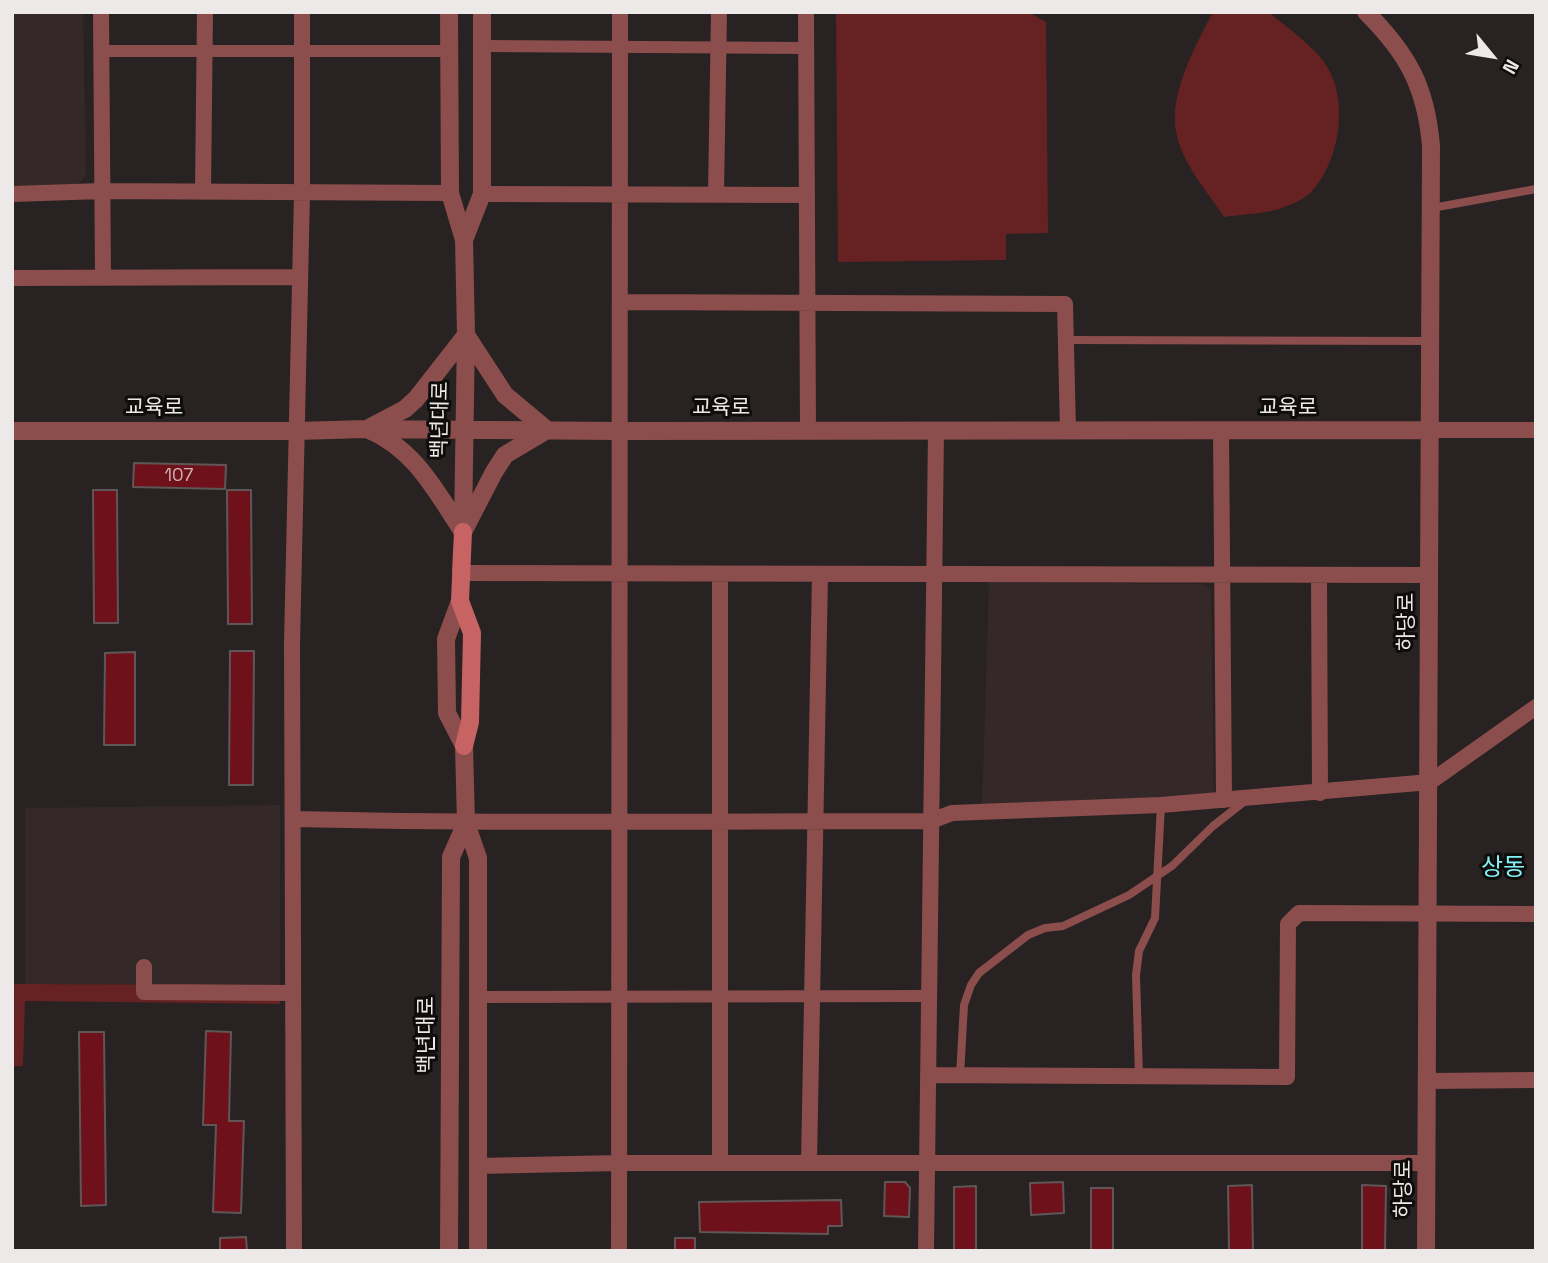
<!DOCTYPE html>
<meta charset="utf-8">
<style>
body{margin:0}
#map{position:relative;width:1548px;height:1263px;overflow:hidden;background:#282222;font-family:"Space Grotesk",sans-serif}
canvas{display:block}
.frame{position:absolute;inset:0;border:14px solid #ede9e9;pointer-events:none}
.north{position:absolute;left:1457px;top:21px;width:70px;height:70px;-webkit-text-stroke:5px #0f0c0c;paint-order:stroke;rotate:120deg;font-size:19px;font-weight:700;line-height:28px;text-align:center;color:#ede9e9}
.north::after{content:'';display:block;margin:auto;width:24px;height:32px;background:#ede9e9;clip-path:polygon(50% 0,100% 100%,50% 72%,0 100%)}
</style>
<div id="map">
<canvas width="1548" height="1263"></canvas>
<div class="frame"></div>
<div class="north">N</div>
</div>
<script>
const ctx = document.querySelector('canvas').getContext('2d');
ctx.lineJoin = 'round';
function fillPath(path, color) { ctx.fillStyle = color; ctx.fill(path, 'evenodd'); }
function strokePath(path, color, width, dash) { ctx.strokeStyle = color; ctx.lineWidth = width; ctx.lineCap = dash ? 'butt' : 'round'; ctx.setLineDash(dash || []); ctx.stroke(path); }
function label(font, color, halo, rows, align = 'center') {
  ctx.font = font + ' "Space Grotesk","Noto Sans KR",sans-serif'; ctx.lineWidth = 6; ctx.setLineDash([]); ctx.textBaseline = 'middle'; ctx.strokeStyle = halo; ctx.fillStyle = color; for (const [text, x, y, turn = 0] of rows) {
    ctx.save(); ctx.translate(x, y); ctx.rotate((+turn || 0) * Math.PI / 180); ctx.textAlign = isNaN(turn) ? turn : align; if (halo) ctx.strokeText(text, 0, 0); ctx.fillText(text, 0, 0); ctx.restore();
  }
}
fillPath(new Path2D(`
 M12,12H83L86,175L76,187L12,188Z
 M989,582L1203,584L1211,590L1214,799L982,805Z
 M280,805V985L25,984V808Z`), '#352828');
fillPath(new Path2D(`
 M836,12H1028L1046,22L1048,233L1006,234V260L838,262Z
 M1213,12H1269C1289,30 1318,48 1330,72C1348,108 1338,165 1310,193C1304,199 1294,203 1287,206C1269,214 1243,214 1224,217C1207,191 1181,162 1176,131C1169,94 1196,44 1213,12Z
 M12,984L280,985V1004L25,1001L23,1066H12Z`), '#662223');
const building = new Path2D(`
 M134,463L226,465L225,489L133,487Z
 M93,490H117L118,623H94Z
 M227,490H251L252,624H228Z
 M230,651H254L253,785H229Z
 M135,652V745H104L105,653Z
 M206,1031L231,1032L229,1121H244L241,1213L213,1212L216,1125H203Z
 M79,1032H104L106,1205L81,1206Z
 M885,1182H905L910,1188L909,1217L884,1216Z
 M1063,1182L1064,1213L1031,1215L1030,1183Z
 M1252,1185L1253,1251H1229L1228,1186Z
 M1362,1185L1386,1186L1385,1251H1362Z
 M976,1186V1251H954V1187Z
 M1091,1188H1113V1251H1091Z
 M841,1200L842,1226H828V1234L700,1232L699,1202Z
 M246,1237L247,1251H220V1238Z
 M675,1238H695V1251H675Z`);
fillPath(building, '#6f111a');
strokePath(building, '#5f5757', 2);
strokePath(new Path2D(`
 M1432,208L1536,189
 M1066,340L1431,341
 M960,1075L964,1005L971,985L979,973L1028,935L1045,928L1063,926L1129,895L1172,866L1213,826L1245,801
 M1139,1076L1136,975L1139,951L1155,918L1161,805`), '#8c4e4d', 8);
strokePath(new Path2D(`
 M482,46L806,48
 M101,51H449
 M478,997L929,996`), '#8c4e4d', 12);
strokePath(new Path2D(`
 M101,12L103,276
 M806,12L808,431
 M203,192L205,12
 M12,194L102,191L450,193
 M482,194L807,195
 M716,194L719,12
 M12,278L300,277
 M621,302L1065,304L1068,431
 M1221,430L1224,800
 M1430,430H1536
 M461,573L1430,575
 M1319,575L1320,793
 M293,819C506,824 719,821 931,821L952,813L1161,805L1430,782L1536,707
 M144,967V992L293,993
 M928,1075L1287,1077L1288,924L1299,913L1536,914
 M1427,1081L1536,1080
 M720,1162V574
 M809,1162L820,574
 M477,1166L619,1163H1427
 M294,1251L292,644L302,194V12
 M619,1251L620,12
 M926,1251L936,431`), '#8c4e4d', 16);
strokePath(new Path2D(`
 M449,12L450,193L464,240L466,335L463,528
 M1366,12C1408,54 1426,87 1431,146L1426,1251
 M464,240L482,194V12
 M466,335L505,395L547,430L505,455L494,472L463,532C435,490 415,449 367,429L405,409L416,399Z
 M12,431H296L367,429L619,431L1430,430
 M460,601L446,639L447,713L464,746L466,823L478,858V1251
 M449,1251L451,857L466,823`), '#8c4e4d', 18);
strokePath(new Path2D(`
 M461,573L463,532L460,601L472,633L470,722L464,746`), '#c76463', 18);
label('18px', '#ceb3b5', null, [
 ["107",179,476]
]);
label('21px', '#ede9e9', '#0f0c0c', [
 ["교육로",154,408],
 ["교육로",721,408],
 ["교육로",1288,408],
 ["백년대로",441,420,-89],
 ["하당로",1407,622,-90],
 ["백년대로",427,1035,-90],
 ["하당로",1404,1189,-90]
]);
label('24px', '#85f1f9', '#0f0c0c', [
 ["상동",1503,868]
]);
</script>
